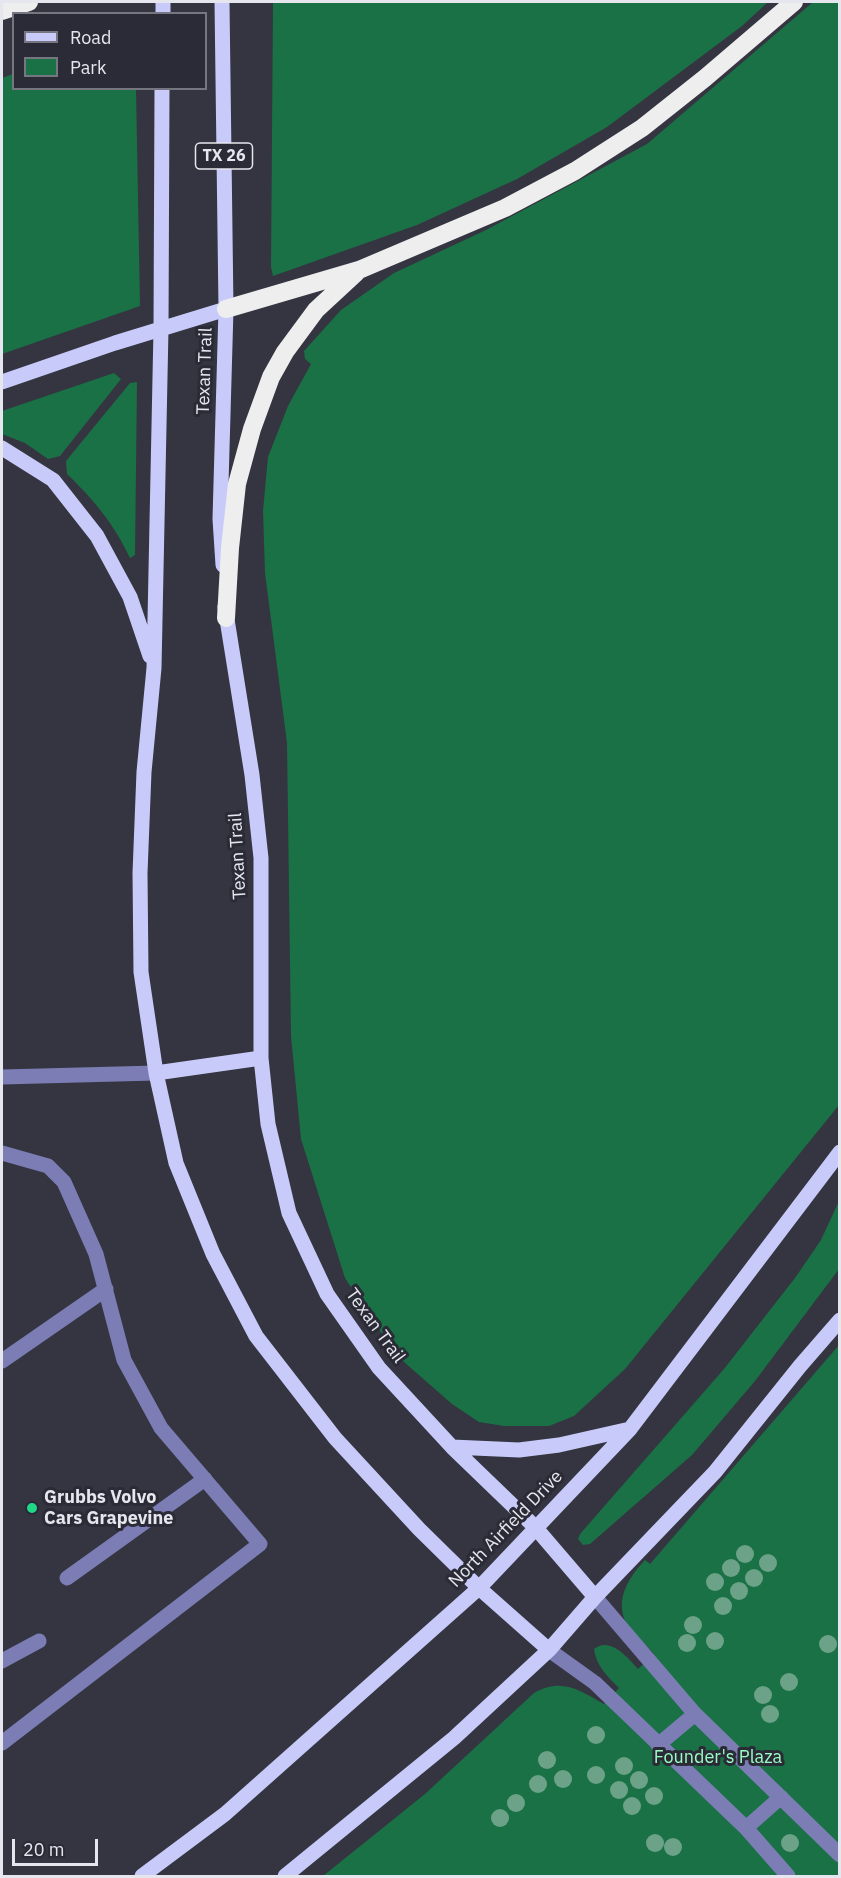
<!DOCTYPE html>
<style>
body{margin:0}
#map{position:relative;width:841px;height:1878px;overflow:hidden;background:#343540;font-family:"IBM Plex Sans",sans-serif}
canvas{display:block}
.frame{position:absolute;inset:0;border:3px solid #e6e7ee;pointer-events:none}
.legend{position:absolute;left:12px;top:12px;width:195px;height:78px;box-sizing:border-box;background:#2a2b36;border:2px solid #757680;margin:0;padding:8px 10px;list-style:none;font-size:18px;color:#e6e7ee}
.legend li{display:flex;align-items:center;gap:12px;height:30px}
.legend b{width:30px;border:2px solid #757680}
.scale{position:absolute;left:12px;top:1839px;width:86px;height:27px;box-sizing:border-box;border:3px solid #e6e7ee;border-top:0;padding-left:8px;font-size:18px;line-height:21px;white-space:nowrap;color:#e6e7ee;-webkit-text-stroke:4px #2a2b36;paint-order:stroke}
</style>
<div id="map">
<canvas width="841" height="1878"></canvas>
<div class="frame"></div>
<ul class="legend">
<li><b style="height:8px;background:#c8cbf9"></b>Road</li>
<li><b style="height:16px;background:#1a7146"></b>Park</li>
</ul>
<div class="scale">20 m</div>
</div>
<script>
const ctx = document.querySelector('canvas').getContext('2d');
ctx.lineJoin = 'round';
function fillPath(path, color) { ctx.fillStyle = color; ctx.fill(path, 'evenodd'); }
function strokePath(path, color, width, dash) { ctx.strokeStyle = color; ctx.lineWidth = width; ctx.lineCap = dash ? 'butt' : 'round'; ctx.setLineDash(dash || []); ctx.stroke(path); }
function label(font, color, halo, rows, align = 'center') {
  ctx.font = font + ' "IBM Plex Sans",sans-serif'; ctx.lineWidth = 6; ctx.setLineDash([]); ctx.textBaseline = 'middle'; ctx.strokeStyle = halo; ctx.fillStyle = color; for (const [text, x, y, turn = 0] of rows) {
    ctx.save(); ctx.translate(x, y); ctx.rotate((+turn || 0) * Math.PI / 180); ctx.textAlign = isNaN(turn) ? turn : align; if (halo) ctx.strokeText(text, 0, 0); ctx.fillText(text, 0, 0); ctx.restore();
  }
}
fillPath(new Path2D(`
 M273,2H768L742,26L607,127L517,179L417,225L273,276L271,267Z
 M813,2H840L839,1105L625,1369L574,1416L549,1426H504L479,1422L452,1404L396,1355L345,1278L301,1139L291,1036L287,743L265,573L263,511L268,457L288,406L311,364L305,359L304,351L341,310L394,273L486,230L647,144Z
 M13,74L14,88L136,89L140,306L2,354V78Z
 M114,373L121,379L60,456L48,459L25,443L2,434V411Z
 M137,382L135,555L130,558C114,524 94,500 67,474L66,461L130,383Z
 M839,1201V1269L755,1381L692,1455L590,1544L583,1545L578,1539L580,1534L724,1369L795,1278L821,1240Z
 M839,1345V1876H323L425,1794L534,1693C561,1677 580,1690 604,1704L619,1688C608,1677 596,1666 594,1649C610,1636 628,1658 638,1669L654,1654C647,1645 637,1638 630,1629C612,1604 627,1579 645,1560L650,1564Z`), '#1a7146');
strokePath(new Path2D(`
 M2,1077L156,1073
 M2,1153L48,1166L64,1182L96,1254L124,1360L161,1428L260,1544L2,1743
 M2,1361L106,1289
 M67,1578L205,1479
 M595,1597L695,1714L840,1855
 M549,1650L595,1683L746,1828L788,1876
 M2,1661L39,1641
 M658,1745L695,1714
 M746,1828L781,1797`), '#7b7db4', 15);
strokePath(new Path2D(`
 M222,2L226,309L220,519L223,565
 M163,14V2
 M162,88L161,329L154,668L144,772L140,873L141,972L156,1073L176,1163L213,1254L256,1336L335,1438L419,1529L479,1588L549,1650
 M2,382L115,343L226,309
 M2,448L53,480L97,536L130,597L150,656
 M225,607L252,775L261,858V1058L268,1124L289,1213L327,1294L379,1368L452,1447L535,1527L595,1597
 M156,1073L261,1058
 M452,1447L519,1450L559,1445L630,1429
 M142,1876L225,1814L479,1588L630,1429L840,1152
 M285,1876L454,1738L549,1650L595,1597L715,1472L800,1366L840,1320`), '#c8cbf9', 15);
strokePath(new Path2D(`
 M2,11L29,2
 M226,309L359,270L505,208L575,171L642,128L705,78L794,2
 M226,618L230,548L237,484L252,429L271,377L285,352L316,310L356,273`), '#eee', 18);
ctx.fillStyle = '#6ca288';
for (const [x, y] of [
 [745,1554],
 [768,1563],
 [731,1568],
 [754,1578],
 [715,1582],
 [739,1591],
 [723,1606],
 [693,1625],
 [715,1641],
 [687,1643],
 [828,1644],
 [789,1682],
 [763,1695],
 [770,1714],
 [596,1735],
 [547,1760],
 [624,1766],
 [596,1775],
 [563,1779],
 [639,1780],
 [538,1784],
 [619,1790],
 [654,1796],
 [516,1803],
 [632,1806],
 [500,1818],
 [655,1843],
 [790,1843],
 [673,1847]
]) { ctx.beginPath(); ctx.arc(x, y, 9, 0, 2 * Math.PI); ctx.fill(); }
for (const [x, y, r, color] of [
 [32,1508,6,"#21d887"]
]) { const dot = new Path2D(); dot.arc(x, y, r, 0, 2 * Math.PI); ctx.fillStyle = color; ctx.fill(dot); strokePath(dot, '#2a2b36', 2); }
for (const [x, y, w] of [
 [224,156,57]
]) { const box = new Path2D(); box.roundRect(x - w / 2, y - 13, w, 26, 4.5); ctx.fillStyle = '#2a2b36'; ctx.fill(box); strokePath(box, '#e6e7ee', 1.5); }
label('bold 16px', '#e6e7ee', null, [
 ["TX 26",224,156]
]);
label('18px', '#e6e7ee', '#2a2b36', [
 ["Texan Trail",205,371,-88],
 ["Texan Trail",238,856,-93],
 ["Texan Trail",375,1326,54],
 ["North Airfield Drive",506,1529,-46]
]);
label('bold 18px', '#e6e7ee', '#2a2b36', [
 ["Grubbs Volvo",44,1498],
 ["Cars Grapevine",44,1519]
], 'left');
label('18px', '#99fcc2', '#2a2b36', [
 ["Founder's Plaza",718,1758]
]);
</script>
